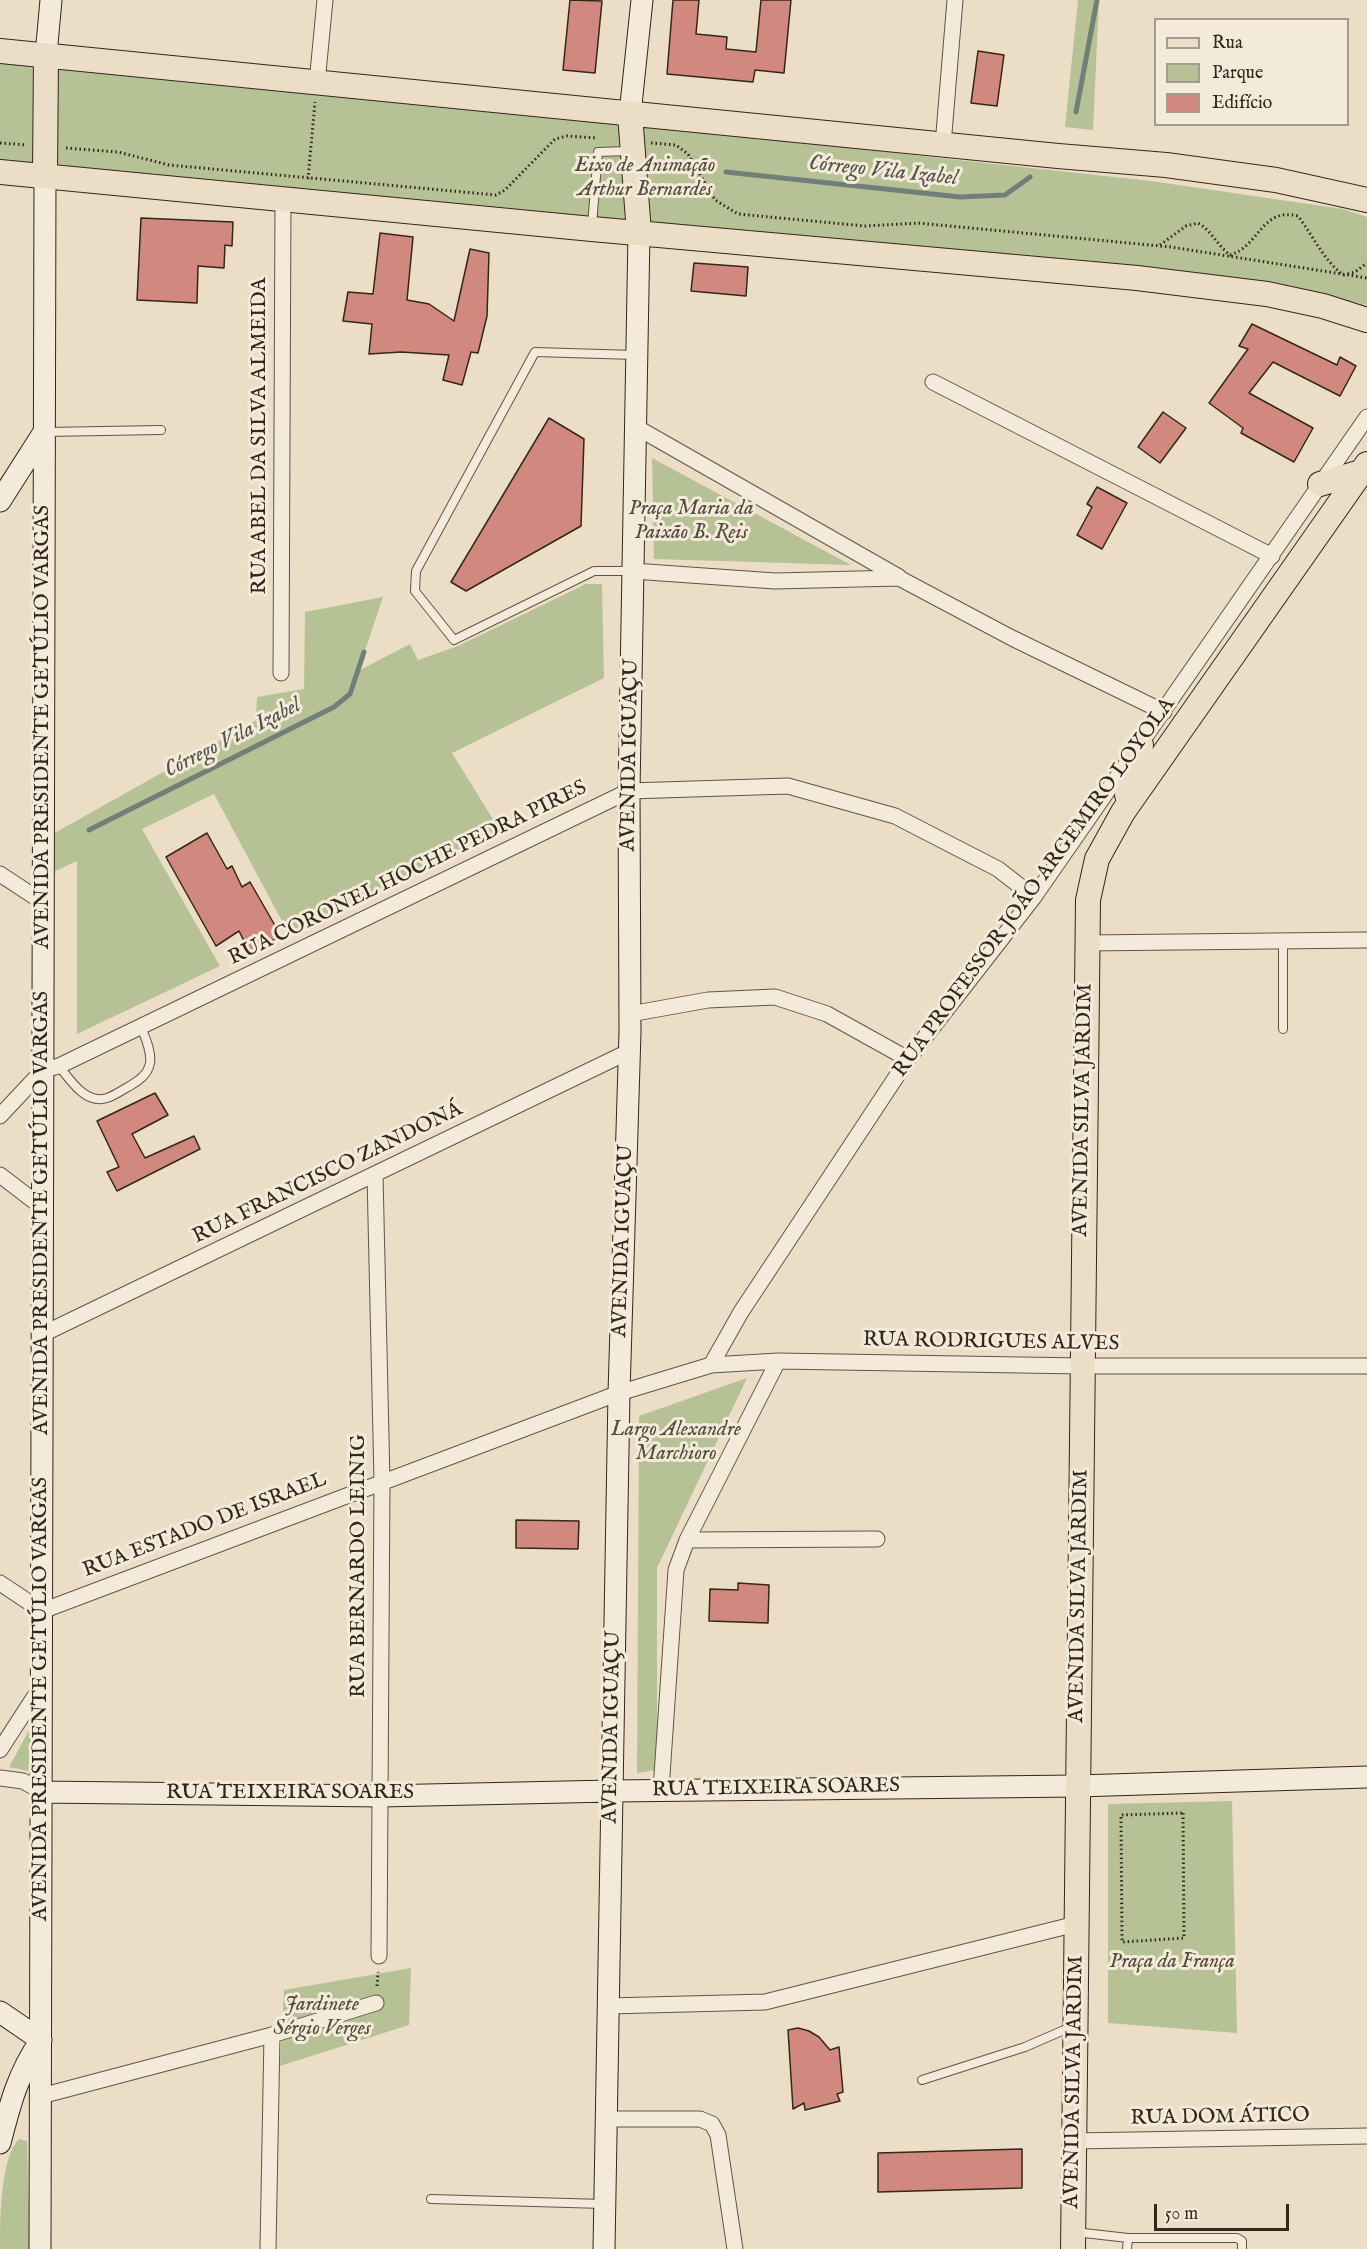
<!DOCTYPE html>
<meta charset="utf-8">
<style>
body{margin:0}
#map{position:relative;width:1367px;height:2249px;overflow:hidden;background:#ecdec6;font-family:"IM FELL English",serif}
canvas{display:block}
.legend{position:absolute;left:1154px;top:18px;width:195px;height:108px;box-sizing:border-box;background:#f3eada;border:2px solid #a69c8e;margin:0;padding:8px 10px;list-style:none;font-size:18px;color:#33261b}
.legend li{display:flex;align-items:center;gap:12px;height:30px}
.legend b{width:30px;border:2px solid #a69c8e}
.scale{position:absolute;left:1154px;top:2204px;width:135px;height:27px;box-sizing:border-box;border:3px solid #33261b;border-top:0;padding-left:8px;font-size:18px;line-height:21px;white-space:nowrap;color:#33261b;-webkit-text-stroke:4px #f3eada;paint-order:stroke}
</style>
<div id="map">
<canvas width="1367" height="2249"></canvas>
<ul class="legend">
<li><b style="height:8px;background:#ecdec6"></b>Rua</li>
<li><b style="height:16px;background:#b7c196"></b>Parque</li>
<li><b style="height:16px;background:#d1897f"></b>Edifício</li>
</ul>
<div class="scale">50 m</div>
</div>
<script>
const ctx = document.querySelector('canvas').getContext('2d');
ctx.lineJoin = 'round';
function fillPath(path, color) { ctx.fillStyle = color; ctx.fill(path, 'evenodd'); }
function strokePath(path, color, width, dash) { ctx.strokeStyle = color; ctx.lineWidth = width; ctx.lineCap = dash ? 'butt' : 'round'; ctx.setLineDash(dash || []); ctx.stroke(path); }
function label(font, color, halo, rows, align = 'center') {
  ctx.font = font + ' "IM FELL English",serif'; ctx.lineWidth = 6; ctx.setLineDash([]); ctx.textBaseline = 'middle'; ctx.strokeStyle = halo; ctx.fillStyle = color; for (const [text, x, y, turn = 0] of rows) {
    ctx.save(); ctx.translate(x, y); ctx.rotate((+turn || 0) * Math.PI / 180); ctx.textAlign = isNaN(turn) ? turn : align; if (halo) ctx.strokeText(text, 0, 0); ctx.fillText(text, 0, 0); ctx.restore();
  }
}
fillPath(new Path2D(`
 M1078,0H1099L1093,130L1065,127Z
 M0,60L677,127L930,157L1151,181L1343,209L1367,217V305L1272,282L639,233L0,163Z
 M652,458L851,565L654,559Z
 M586,584H602L604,678L452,753L499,829L290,936L214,794L142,829L220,966L77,1034V861L51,873V835L256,720L257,697L304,689L305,612L383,597L358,671L410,644L418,660L458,646Z
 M747,1378L657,1568V1770L637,1773L639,1416Z
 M33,1723L38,1773L9,1767Z
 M1232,1801L1237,2033L1108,2023V1804Z
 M411,1968L409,2025L280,2066L284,1990Z
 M19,2139L27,2141L30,2249H0C0,2222 0,2158 19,2139Z`), '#b7c196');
strokePath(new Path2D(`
 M1076,112L1097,0
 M726,172L960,197L1005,195L1030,177
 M89,830L334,707L350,694L364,652`), '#708078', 5);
const building = new Path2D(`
 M570,0L602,1L595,73L563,70Z
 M673,0H699L696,34L727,37L726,49L756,52L761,0H791L784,73L755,70L753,82L667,74Z
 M978,51L1004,55L997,106L971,103Z
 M141,218L233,222L232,246L225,245L224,268L198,266L197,303L137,300Z
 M380,233L413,237L407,300L429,304L454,321L470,249L489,253L487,316L478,353L471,352L462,385L443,380L449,355L401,352L369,354L372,324L343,321L348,292L373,294Z
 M694,263L748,267L746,296L691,291Z
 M1252,324L1337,365L1340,357L1356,366L1340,396L1273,362L1249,393L1313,428L1294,462L1241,433L1243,428L1209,403L1248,349L1239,346Z
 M1163,412L1186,428L1160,463L1138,447Z
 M549,418L584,439L581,526L466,591L451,582Z
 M1097,487L1127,503L1102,549L1077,535L1092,507L1087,504Z
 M207,833L227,869L232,866L242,887L250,882L281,936L250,953L239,931L216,946L166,857Z
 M155,1093L168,1115L132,1134L145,1158L194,1136L200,1149L117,1191L107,1172L119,1167L97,1121Z
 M516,1520L579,1521L578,1549L516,1548Z
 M738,1583L769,1585L768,1623L709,1621L710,1589L738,1590Z
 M798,2028L809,2031L819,2037L830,2050L839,2047L843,2092L837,2094L840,2101L805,2110L804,2103L793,2109L788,2030Z
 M1022,2149V2188L878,2192V2153Z`);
fillPath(building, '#d1897f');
strokePath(building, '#33261b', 1.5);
const lane = new Path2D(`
 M592,225L598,152L629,151
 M45,432L161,430
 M633,571H594L454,640L415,591L416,571L535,352L635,355
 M1283,1029V942
 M59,1066C70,1080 86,1105 107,1098C114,1096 122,1090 128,1087C138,1081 148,1075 150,1063C152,1052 145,1037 141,1027
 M922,2080L1025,2047L1071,2027
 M431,2199L603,2204
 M1075,2232L1128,2238L1127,2249
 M1128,2238H1237L1242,2241V2249`);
const street = new Path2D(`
 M317,83L325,0
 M943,145L955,0
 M933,382L1272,556
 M636,427L899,577
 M633,571L775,581L899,578L1012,638L1164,712
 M281,673L283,199
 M0,874L44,903
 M1086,943L1367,940
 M630,1014L708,1000L775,997L827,1014L908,1059
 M0,1116L43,1070L59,1066L629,791L788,786L895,816L998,869L1034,897
 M0,1175L43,1208
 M375,1175L382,1481L379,1956
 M43,1334L630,1051
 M711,1365L741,1312L908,1059L1034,897L1367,417
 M687,1540L877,1539
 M0,1583L42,1611L619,1393L711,1365L778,1361L1082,1366H1367
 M0,1750L42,1685
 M0,1778L23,1781L42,1792
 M661,1790L676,1570L687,1540L778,1361
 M608,2006L765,2002L1076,1924
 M41,2096L272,2035L376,2003
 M606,2119H700L712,2124L718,2135L735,2249
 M1074,2141L1367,2136
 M268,2249L272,2035`);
const secondary = new Path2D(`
 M46,55L51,0
 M630,114L642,0
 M0,501L44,432
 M42,1792L380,1796L612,1791L1078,1786L1367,1777
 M0,2012L41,2040C18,2073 10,2104 0,2143
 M40,2249L45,176
 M604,2249L619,1393L630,1032L629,791L639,233`);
const primary = new Path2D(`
 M0,51L1058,156L1166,165L1276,180L1367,200
 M630,114L639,233
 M0,172L592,229L1137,278L1267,294L1323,306L1367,320
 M45,176L46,55
 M1320,484L1361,472
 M1127,795L1141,745
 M1073,2249L1088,900L1097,859L1123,812L1367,464`);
strokePath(lane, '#615446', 10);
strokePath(street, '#615446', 17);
strokePath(secondary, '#33261b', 23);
strokePath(primary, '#33261b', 26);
strokePath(new Path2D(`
 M0,143L27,145
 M651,143L676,145L688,154L715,200L738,214L865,226L918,223L1171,247L1367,278
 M66,148L118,152L169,165L496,195L505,190L555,139L567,136L597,138
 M308,179L315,102
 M1160,245L1186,226L1198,223C1212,231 1217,245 1230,255C1260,246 1261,207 1298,216C1313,236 1323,259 1343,275L1355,272L1367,263
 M1183,1813L1184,1938L1122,1942L1121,1815Z
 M377,1986L378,1972`), '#33261b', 3, [1.5, 3]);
strokePath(lane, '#f3eada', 8);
strokePath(street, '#f3eada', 15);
strokePath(secondary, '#f3eada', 21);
strokePath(primary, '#ecdec6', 24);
label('italic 21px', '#544d3a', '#f3eada', [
 ["Eixo de Animação",645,167],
 ["Arthur Bernardes",645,191],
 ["Praça Maria da",691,510],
 ["Paixão B. Reis",691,534],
 ["Largo Alexandre",676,1431],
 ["Marchioro",676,1455],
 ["Praça da França",1172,1963],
 ["Jardinete",322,2006],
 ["Sérgio Verges",322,2030]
]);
label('21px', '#33261b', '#f3eada', [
 ["RUA ABEL DA SILVA ALMEIDA",261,436,-90],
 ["AVENIDA PRESIDENTE GETÚLIO VARGAS",44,727,-90],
 ["AVENIDA IGUAÇU",631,755,-89],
 ["RUA CORONEL HOCHE PEDRA PIRES",408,874,-26],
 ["RUA PROFESSOR JOÃO ARGEMIRO LOYOLA",1035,888,-54],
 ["AVENIDA SILVA JARDIM",1084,1110,-89],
 ["RUA FRANCISCO ZANDONÁ",328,1174,-26],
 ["AVENIDA PRESIDENTE GETÚLIO VARGAS",43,1213,-90],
 ["AVENIDA IGUAÇU",624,1241,-88],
 ["RUA RODRIGUES ALVES",991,1343,1],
 ["RUA ESTADO DE ISRAEL",205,1526,-21],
 ["RUA BERNARDO LEINIG",360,1566,-90],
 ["AVENIDA SILVA JARDIM",1080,1596,-89],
 ["AVENIDA PRESIDENTE GETÚLIO VARGAS",42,1699,-90],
 ["AVENIDA IGUAÇU",613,1727,-89],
 ["RUA TEIXEIRA SOARES",776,1789,-1],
 ["RUA TEIXEIRA SOARES",290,1794],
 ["AVENIDA SILVA JARDIM",1075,2082,-89],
 ["RUA DOM ÁTICO",1220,2118,-1]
]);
label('italic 22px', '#52534a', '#f3eada', [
 ["Córrego Vila Izabel",883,172,6],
 ["Córrego Vila Izabel",233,739,-27]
]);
</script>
